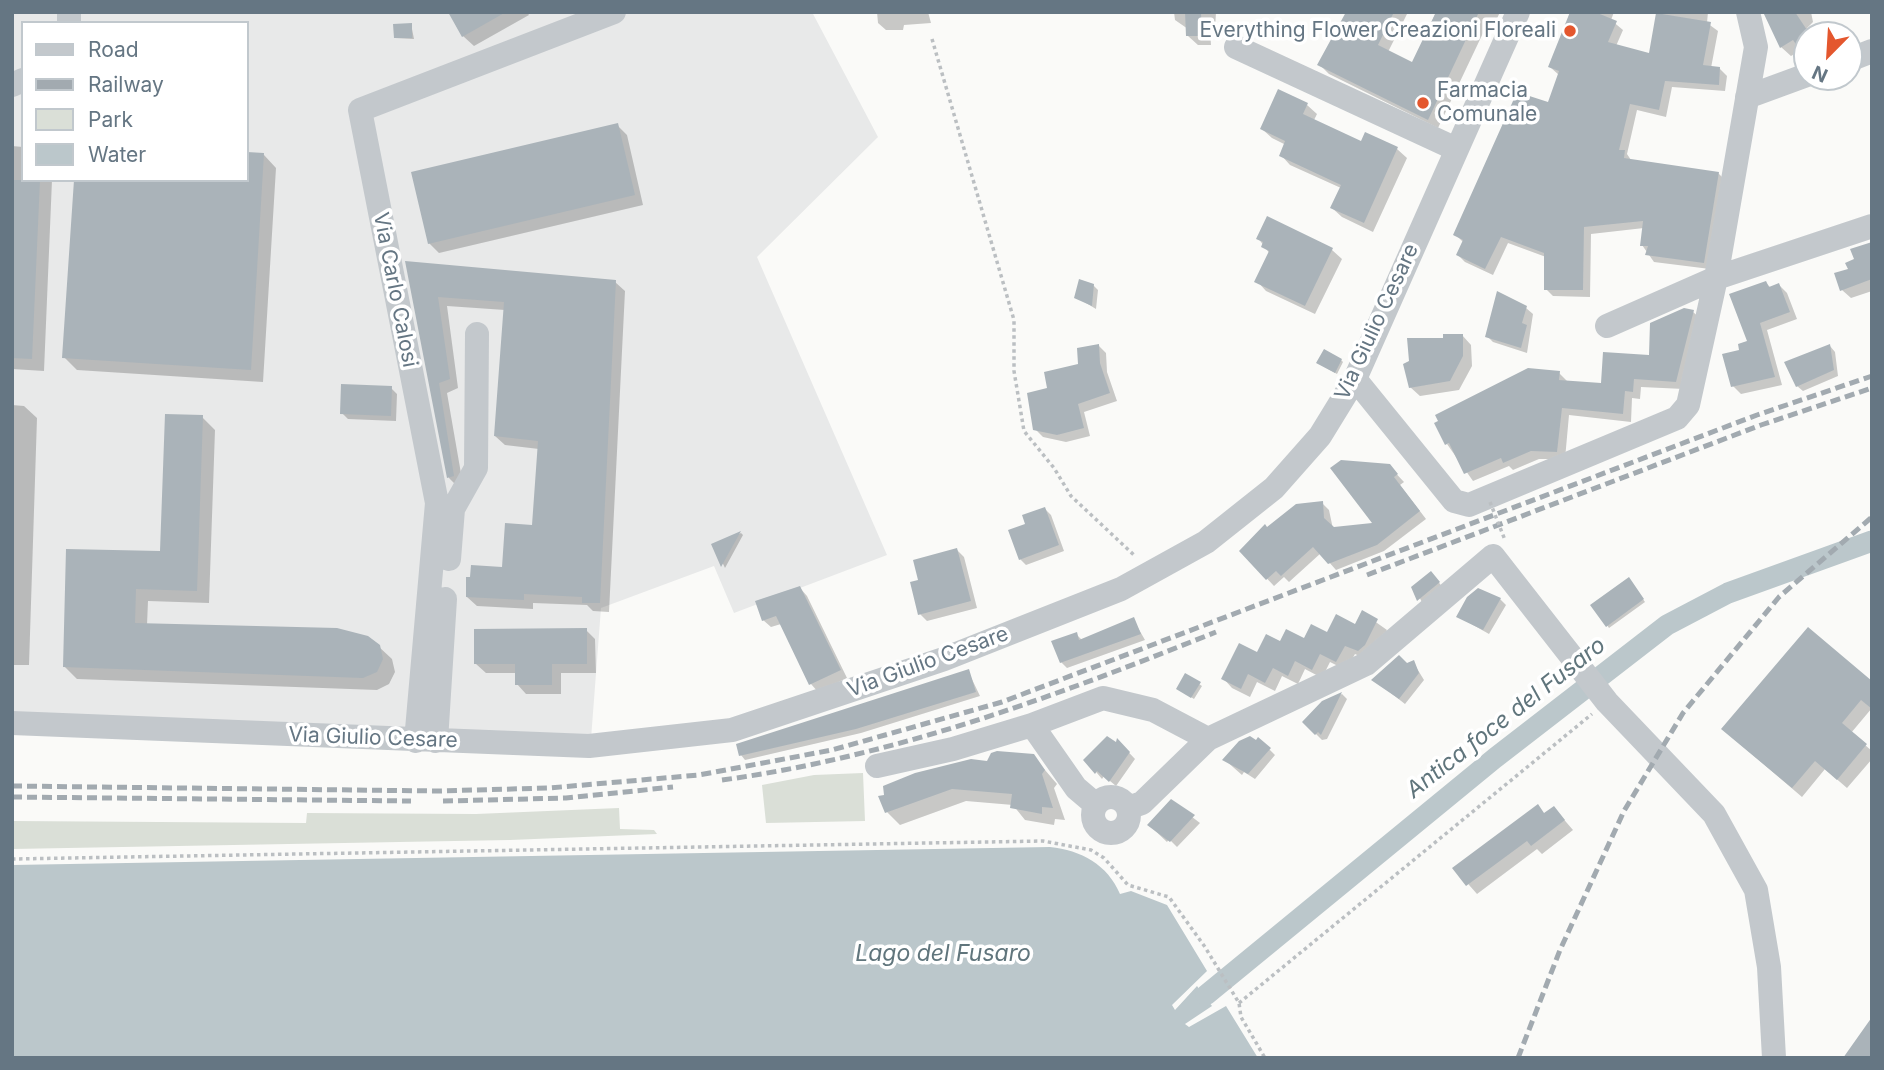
<!DOCTYPE html>
<style>
body{margin:0}
#map{position:relative;width:1884px;height:1070px;overflow:hidden;background:#fafaf8;font-family:Inter,sans-serif}
canvas{display:block}
.frame{position:absolute;inset:0;border:14px solid #657683;pointer-events:none}
.legend{position:absolute;left:21px;top:21px;width:228px;height:161px;box-sizing:border-box;background:#fff;border:2px solid #c1c8cd;margin:0;padding:9px 12px;list-style:none;font-size:21px;color:#657683}
.legend li{display:flex;align-items:center;gap:14px;height:35px}
.legend b{width:35px;border:2px solid #c1c8cd}
.north{position:absolute;left:1793px;top:21px;width:70px;height:70px;box-sizing:border-box;background:#fff;border:2px solid #c1c8cd;border-radius:50%;rotate:204deg;font-size:19px;font-weight:700;line-height:28px;text-align:center;color:#657683}
.north::after{content:'';display:block;margin:auto;width:24px;height:32px;background:#e4572e;clip-path:polygon(50% 0,100% 100%,50% 72%,0 100%)}
</style>
<div id="map">
<canvas width="1884" height="1070"></canvas>
<div class="frame"></div>
<ul class="legend">
<li><b style="height:9px;background:#c3c8cc"></b>Road</li>
<li><b style="height:9px;background:#a2aab0"></b>Railway</li>
<li><b style="height:19px;background:#dadfd7"></b>Park</li>
<li><b style="height:19px;background:#bbc7cb"></b>Water</li>
</ul>
<div class="north">N</div>
</div>
<script>
const ctx = document.querySelector('canvas').getContext('2d');
ctx.lineJoin = 'round';
function fillPath(path, color) { ctx.fillStyle = color; ctx.fill(path, 'evenodd'); }
function strokePath(path, color, width, dash) { ctx.strokeStyle = color; ctx.lineWidth = width; ctx.lineCap = dash ? 'butt' : 'round'; ctx.setLineDash(dash || []); ctx.stroke(path); }
function label(font, color, halo, rows, align = 'center') {
  ctx.font = font + ' Inter,sans-serif'; ctx.lineWidth = 7; ctx.setLineDash([]); ctx.textBaseline = 'middle'; ctx.strokeStyle = halo; ctx.fillStyle = color; for (const [text, x, y, turn = 0] of rows) {
    ctx.save(); ctx.translate(x, y); ctx.rotate((+turn || 0) * Math.PI / 180); ctx.textAlign = isNaN(turn) ? turn : align; if (halo) ctx.strokeText(text, 0, 0); ctx.fillText(text, 0, 0); ctx.restore();
  }
}
fillPath(new Path2D(`
 M12,12H812L878,137L757,257L887,555L734,613L714,566L601,608L590,752L12,723ZM23,23H247V180H23Z`), '#e8e9e9');
fillPath(new Path2D(`
 M863,773L865,821L766,823L762,785L814,775Z
 M619,808L620,829L654,830L657,834L510,840L12,849V821L306,823L307,813L476,814Z`), '#dadfd7');
fillPath(new Path2D(`
 M1050,847C1081,850 1108,865 1120,894L1131,891L1167,905L1207,971L1172,1005L1175,1010L1197,986L1212,1006L1185,1024L1189,1027L1226,1006L1258,1058H12V865Z`), '#bbc7cb');
fillPath(new Path2D(`
 M450,12H527L529,15L474,46L463,36Z
 M877,12H928L931,23L904,25L903,30H886L878,23Z
 M1174,12H1216L1215,30H1210L1211,45H1198L1188,36V29L1175,20Z
 M1348,12H1408L1388,52L1413,64L1436,12H1500L1490,34L1484,31L1438,128L1329,74L1320,65Z
 M1572,12H1614L1611,20L1623,30L1616,46L1651,56L1657,12H1708L1707,23L1718,31L1711,68H1719L1727,76L1725,91L1672,87L1666,117L1637,110L1627,154L1631,160L1718,173L1726,181L1710,269L1654,262L1642,245L1644,228L1591,234L1590,297L1553,296L1546,289V257L1508,243L1493,275L1465,262L1458,255L1463,242L1455,234L1549,104L1559,75L1550,67Z
 M1764,12H1811L1813,22L1807,28L1812,35H1807V54L1802,49L1791,56L1781,47Z
 M411,24L414,39L395,38Z
 M1307,105L1317,114L1314,120L1362,143L1366,135L1397,149L1407,158L1373,232L1342,217L1332,208L1341,188L1290,165L1281,155L1286,145L1272,138L1262,129Z
 M617,125L627,135L643,205L439,253L429,243Z
 M12,146L23,147V180H52L44,371L12,369Z
 M247,154L264,155L276,168L263,382L77,370L64,357L247,180Z
 M1267,218L1332,250L1342,259L1315,314L1266,291L1257,281L1270,254L1258,238Z
 M1872,243V291L1851,298L1842,290L1856,260Z
 M407,263L615,282L625,291L609,612L593,611L587,605L533,603V609L477,606L467,597L504,568L533,526L539,449L505,445L495,436L505,310L447,306L458,388L447,393L463,485L458,487L449,478Z
 M1766,283L1771,288L1779,285L1787,293L1797,319L1767,330L1782,385L1741,394L1733,386Z
 M1093,285L1098,290L1096,309L1076,297Z
 M1526,308L1533,314L1527,353L1493,342L1487,336Z
 M1693,312L1701,319L1684,389L1641,387L1640,399L1632,398L1631,422L1569,415L1565,459H1539L1513,470L1509,466L1473,481L1447,444L1559,373L1567,381L1602,385L1650,357Z
 M1462,335L1471,345L1472,366L1459,390L1420,396L1410,387L1445,340Z
 M1099,346L1106,353L1107,372L1117,401L1084,412L1090,436L1066,442L1043,437L1035,429L1080,365Z
 M1830,346L1835,352L1838,376L1803,391L1797,386Z
 M1341,360L1343,362L1337,374L1321,365Z
 M391,388L397,394L396,421L348,419L342,413Z
 M12,405L24,406L37,418L29,665H12Z
 M202,417L215,430L209,603L148,601L147,625L378,646L392,659L395,672L389,684L377,690L77,679L64,666L162,553Z
 M1389,466L1404,482L1400,485L1426,519L1384,551L1336,570L1321,553L1289,582L1284,577L1274,586L1241,551L1267,529L1322,503L1329,510L1333,529L1375,525Z
 M1045,509L1051,515L1064,551L1026,565L1020,559L1028,525Z
 M741,533L743,535L725,568L714,545Z
 M957,550L964,557L977,608L927,621L920,614V581Z
 M1436,579L1444,589L1424,606L1414,587Z
 M1631,582L1645,602L1609,628L1607,625Z
 M800,588L807,596L847,678L818,692L811,684L781,624L771,627L763,620Z
 M1500,599L1506,605L1489,634L1459,617Z
 M1363,613L1387,630L1375,654L1368,660L1355,654L1346,670L1330,662L1322,678L1305,669L1298,684L1282,676L1275,691L1257,682L1250,697L1232,688L1223,678L1257,654L1281,644L1356,626Z
 M1133,619L1145,640L1067,668L1061,662L1076,634L1082,640Z
 M586,630L595,639L596,673H561V694H526L517,684V673H486L476,664Z
 M1808,630L1872,708L1851,733L1872,751V759L1847,788L1825,769L1802,797L1733,738Z
 M1413,662L1424,680L1405,704L1374,680Z
 M968,671L980,696L861,733L745,760L741,755Z
 M1199,684L1202,686L1194,699L1181,691Z
 M1342,694L1347,699L1327,739L1322,740L1304,722L1323,703Z
 M1118,741L1135,759L1116,786L1104,776L1102,779L1086,760Z
 M1269,749L1275,755L1255,779L1244,772L1242,775L1225,760Z
 M1033,756L1057,784L1054,788L1065,820L1055,819L1054,825L1025,820L1013,805L966,801L900,825L887,812L988,763Z
 M1171,801L1200,823L1177,847L1169,839L1167,842L1149,825Z
 M1554,808L1573,830L1542,854L1537,849L1477,894L1455,869Z`), '#0003');
strokePath(new Path2D(`
 M1206,995L1495,758L1667,625L1728,593L1872,541`), '#bbc7cb', 21);
fillPath(new Path2D(`
 M448,12H506L462,37Z
 M1185,12H1201L1202,36H1186Z
 M1346,12H1394L1378,45L1412,62L1436,12H1479L1428,120L1317,65Z
 M1570,12H1595L1617,21L1608,42L1649,53L1656,13L1711,22L1703,65L1720,67L1719,85L1665,81L1659,110L1630,104L1619,150H1625L1624,158L1719,172L1704,263L1645,255L1648,246H1640L1643,221L1584,227L1583,290H1544V253L1501,237L1485,269L1456,255L1463,240L1453,235L1517,92L1548,102L1559,71L1548,67Z
 M1763,12H1795L1807,30V60L1793,40L1780,48Z
 M412,23V38H394L393,24Z
 M1278,89L1308,103L1303,114L1361,141L1365,132L1398,147L1364,223L1330,208L1341,185L1279,156L1285,141L1260,129Z
 M618,123L635,195L428,244L411,172Z
 M247,152L264,153L251,370L62,358L74,180H247Z
 M12,180H40L32,359L12,358Z
 M1267,216L1333,248L1305,306L1254,282L1269,251L1261,247L1263,242L1256,239Z
 M1872,242V279L1840,291L1834,273L1848,269L1845,263L1854,259L1850,249Z
 M405,261L616,280L600,603H582V597L524,594V600L466,597V577H470L471,565L502,567L505,523L532,525L538,441L494,436L504,302L438,297L450,379L439,383L454,476L447,478Z
 M1079,279L1094,284L1092,306L1074,298Z
 M1766,281L1769,287L1779,283L1790,312L1760,323L1775,377L1731,387L1722,354L1739,350L1738,344L1747,341L1729,294Z
 M1497,291L1527,306L1522,323L1527,325L1521,348L1485,337Z
 M1684,308L1694,310L1676,382L1634,379L1633,392L1625,391L1623,414L1562,408L1557,452L1531,451L1503,463L1501,458L1464,474L1449,443L1445,445L1434,423L1438,421L1435,415L1528,368L1560,371L1559,380L1601,383L1603,352L1649,355L1650,323Z
 M1443,334H1463V356L1450,381L1409,388L1403,364L1409,361L1407,338H1443Z
 M1099,344L1100,363L1110,393L1078,404L1084,428L1057,435L1033,430L1027,393L1047,388L1044,372L1078,364L1077,348Z
 M1830,344L1834,370L1796,387L1784,362Z
 M1324,349L1342,359L1335,373L1316,363Z
 M341,384L392,386L391,416L340,414Z
 M165,414L203,415L197,591L136,589L135,623L337,628L368,636L380,645L383,659L377,672L363,678L63,667L66,549L160,551Z
 M1341,460L1390,464L1398,474L1394,477L1420,511L1377,545L1328,564L1313,547L1281,576L1276,571L1266,580L1239,551L1265,524L1267,527L1296,504L1323,501L1324,518L1334,527L1372,523L1330,468Z
 M1045,507L1059,545L1019,560L1008,530L1025,524L1022,515Z
 M741,531L721,567L711,544Z
 M957,548L971,601L918,615L910,582L918,580L913,560Z
 M1431,571L1440,582L1417,601L1411,587Z
 M1629,577L1644,599L1606,627L1590,605Z
 M800,586L841,670L809,685L776,616L762,621L755,601Z
 M1478,588L1501,598L1483,630L1456,617L1467,597Z
 M1362,610L1378,619L1365,645L1358,651L1345,646L1336,662L1320,654L1312,670L1295,661L1288,676L1273,668L1265,683L1248,674L1241,689L1221,679L1239,643L1257,652L1266,634L1280,641L1286,629L1304,638L1311,624L1327,632L1336,614L1355,624Z
 M1134,617L1141,634L1060,663L1051,641L1077,632L1079,640Z
 M1808,627L1872,681V709L1861,700L1842,723L1867,744L1837,780L1815,761L1792,788L1721,729Z
 M587,628V664H552V685H515V664H474V629Z
 M1399,655L1407,663L1414,660L1419,673L1399,699L1371,680Z
 M969,669L976,692L856,729L739,756L736,744Z
 M1185,673L1201,682L1191,698L1176,689Z
 M1342,692L1321,735L1318,732L1315,735L1302,722L1322,701Z
 M1107,736L1116,742L1117,738L1130,752L1109,782L1097,771L1095,774L1083,760Z
 M1250,736L1256,740L1258,737L1271,748L1248,774L1222,760L1239,741Z
 M997,751L1034,754L1045,770L1042,774L1053,808L1042,807V814L1010,808L1012,794L952,789L885,813L878,796L884,795L883,786L915,773L971,759L987,761L991,753Z
 M1171,799L1195,815L1170,842L1147,825Z
 M1538,804L1544,813L1554,806L1565,820L1531,846L1527,841L1466,886L1452,868Z
 M1872,1017V1058H1843Z`), '#aab3b9');
strokePath(new Path2D(`
 M932,39L1014,320V371L1024,431L1054,468L1071,496L1135,556
 M12,859L1043,841L1091,850L1104,858L1128,885L1169,897L1205,947L1239,1003L1241,1017L1265,1058
 M1239,1003L1592,714`), '#bbbfc2', 3.5, [3.5, 3.5]);
strokePath(new Path2D(`
 M69,23V12
 M1236,47L1456,149
 M1849,60L1872,51
 M12,85L23,80
 M1747,97L1807,75
 M1607,326L1716,278L1872,226
 M1355,379L1454,501L1469,505L1677,418L1688,405L1716,278L1756,47L1748,12
 M449,559L453,509L476,468L477,334
 M12,723L589,746L732,730L944,659L1121,589L1206,542L1274,488L1320,436L1355,379L1518,12
 M1032,725L1076,788L1096,805
 M416,741L437,503L360,110L614,12
 M436,741L445,599
 M877,766L953,749L1032,725L1103,698L1153,710L1208,739
 M1093 815a18 18 0 1 1 36 0a18 18 0 1 1-36 0Z
 M1128,808L1142,803L1208,739L1366,664L1493,556L1607,702L1714,814L1756,890L1769,967L1774,1058`), '#c3c8cc', 24);
strokePath(new Path2D(`
 M1367,575L1761,425L1872,388
 M722,780C893,757 1056,696 1216,632
 M12,786L438,791L549,788L699,775L832,750L1002,702L1757,415L1872,376
 M12,797L411,801
 M443,801L566,798L673,787
 M1518,1058L1560,950L1624,811L1683,713L1779,597L1872,517`), '#a2aab0', 5, [10, 5]);
strokePath(new Path2D(`
 M1490,502L1505,540`), '#bbbfc2', 3.5, [3.5, 3.5]);
for (const [x, y, r, color] of [
 [1570,31,7,"#e4572e"],
 [1423,103,7,"#e4572e"]
]) { const dot = new Path2D(); dot.arc(x, y, r, 0, 2 * Math.PI); ctx.fillStyle = color; ctx.fill(dot); strokePath(dot, '#fff', 2.5); }
label('21px', '#657683', '#fff', [
 ["Everything Flower Creazioni Floreali",1556,31],
 ["Farmacia",1437,91,"left"],
 ["Comunale",1437,115,"left"]
], 'right');
label('21px', '#657683', '#fff', [
 ["Via Carlo Calosi",395,290,79],
 ["Via Giulio Cesare",1377,322,-65],
 ["Via Giulio Cesare",928,662,-20],
 ["Via Giulio Cesare",373,738,2]
]);
label('italic 23px', '#60757c', '#fff', [
 ["Antica foce del Fusaro",1506,718,-38],
 ["Lago del Fusaro",943,954]
]);
</script>
